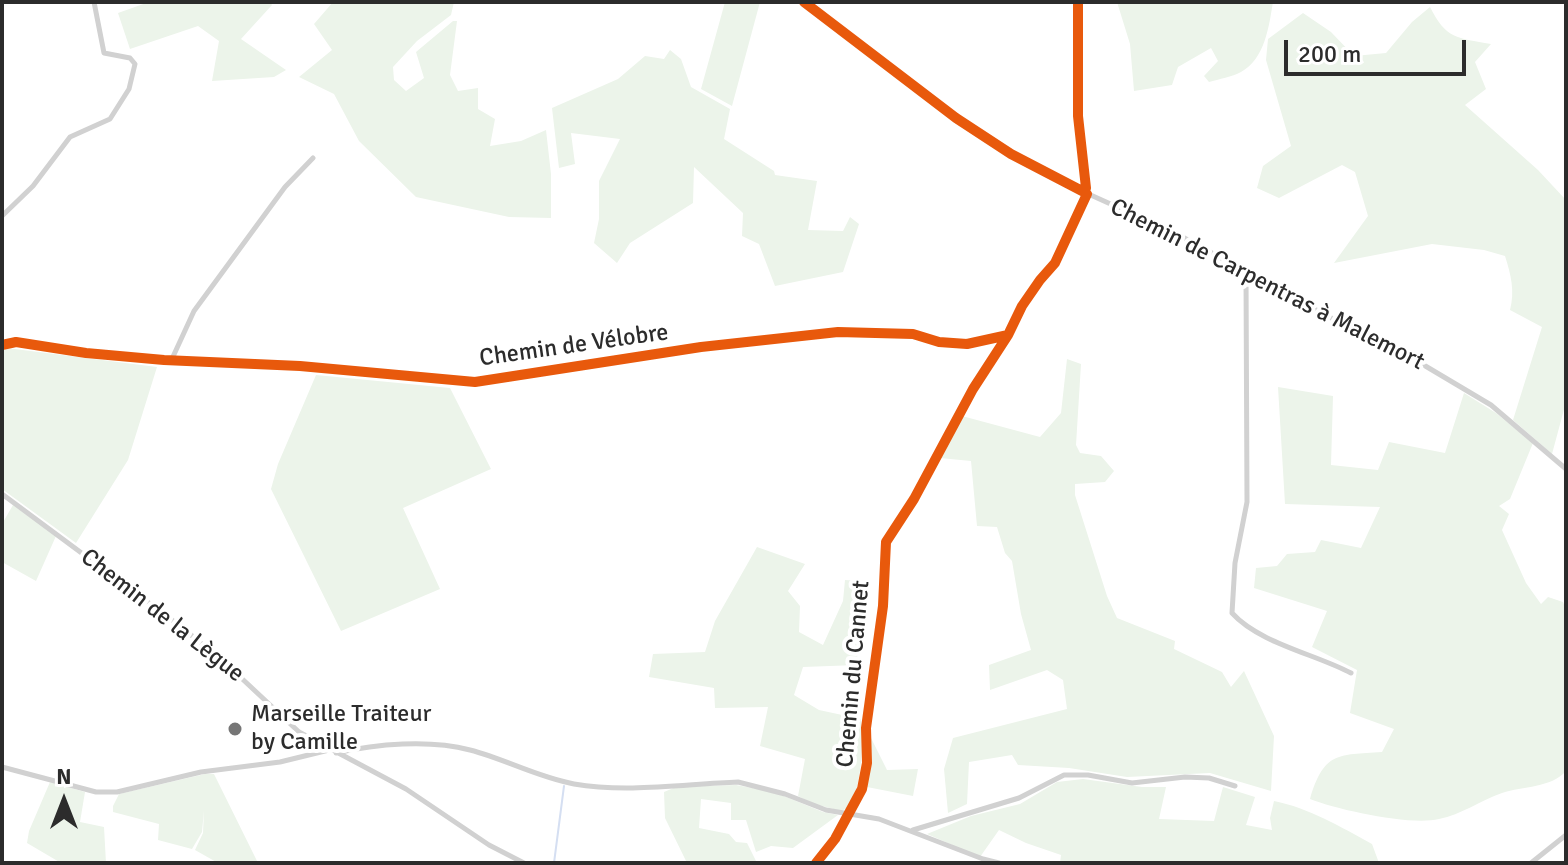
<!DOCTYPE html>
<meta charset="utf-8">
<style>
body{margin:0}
#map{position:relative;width:1568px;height:865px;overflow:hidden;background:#fff;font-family:Signika,sans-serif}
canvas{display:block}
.frame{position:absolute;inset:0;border:4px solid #2c2c2c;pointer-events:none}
.north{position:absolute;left:24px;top:761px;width:80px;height:80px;-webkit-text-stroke:6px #fff;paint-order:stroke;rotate:0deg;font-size:22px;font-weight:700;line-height:32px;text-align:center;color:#2c2c2c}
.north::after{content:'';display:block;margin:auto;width:28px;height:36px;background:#2c2c2c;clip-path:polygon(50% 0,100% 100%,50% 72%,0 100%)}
.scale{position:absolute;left:1284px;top:40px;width:182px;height:36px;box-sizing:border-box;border:4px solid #2c2c2c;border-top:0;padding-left:10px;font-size:24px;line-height:28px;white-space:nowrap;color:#2c2c2c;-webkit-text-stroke:6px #fff;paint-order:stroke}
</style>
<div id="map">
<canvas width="1568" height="865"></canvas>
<div class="frame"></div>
<div class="north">N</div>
<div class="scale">200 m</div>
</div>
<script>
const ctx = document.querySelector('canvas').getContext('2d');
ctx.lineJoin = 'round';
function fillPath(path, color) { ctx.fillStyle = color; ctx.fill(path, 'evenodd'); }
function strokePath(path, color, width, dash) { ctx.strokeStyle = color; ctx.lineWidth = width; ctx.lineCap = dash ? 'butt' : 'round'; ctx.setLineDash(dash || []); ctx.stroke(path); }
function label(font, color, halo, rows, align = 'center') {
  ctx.font = font + ' Signika,sans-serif'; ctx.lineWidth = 8; ctx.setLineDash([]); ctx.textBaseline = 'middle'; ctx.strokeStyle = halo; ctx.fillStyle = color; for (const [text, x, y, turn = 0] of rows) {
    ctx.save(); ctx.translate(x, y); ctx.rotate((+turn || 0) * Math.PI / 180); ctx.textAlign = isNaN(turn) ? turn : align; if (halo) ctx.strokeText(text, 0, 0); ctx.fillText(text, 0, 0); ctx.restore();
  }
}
fillPath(new Path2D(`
 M149,2H270L272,5L241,39L286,70L274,77L212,81L219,41L198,26L130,49L118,13Z
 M333,2H454L451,15L417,41L393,67L394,80L406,91L424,78L416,52L453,21H457L450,75L458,91L478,88V109L495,119L490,146L521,141L546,130L551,174V218L509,217L416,197L359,141L334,94L299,77L332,50L314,24Z
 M725,2H760L732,106L701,89Z
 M1117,2H1273C1269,26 1265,59 1241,72C1232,77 1219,79 1209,82L1204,76L1218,61L1211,48L1178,67L1172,85L1134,91L1130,44Z
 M1430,7C1446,39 1457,38 1491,44L1475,62L1486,89L1465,105L1538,170L1566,200V402L1552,454L1513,420L1542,327L1510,310C1515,291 1511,275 1505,256L1484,250L1432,244L1334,263L1368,216L1355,172L1342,165L1279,198L1257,188L1263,166L1291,146L1266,60L1268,39L1303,13L1331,32L1354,56L1386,53L1412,22Z
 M670,50L681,59L691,87L730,109L724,139L774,171L775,175L817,181L808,230L843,231L850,217L859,224L843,272L775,286L759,244L742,236L743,213L694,167L693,203L630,243L617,263L594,243L599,219V181L620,139L571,133L575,164L559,168L552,108L618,79L645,56L664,59Z
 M7,348L157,367L128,460L76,543L2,489V352Z
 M1067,359L1081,364L1076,445L1080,453L1101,456L1114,471L1105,482L1075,484V495L1107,596L1117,618L1175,641L1174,649L1222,672L1231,687L1244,671L1274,736L1271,791L1210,773L1127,777L1069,768L1018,765L1012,755L969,762L967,804L948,813L944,769L953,738L1067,709L1063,680L1047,670L990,690L989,665L1031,650L1021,614L1012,561L1005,553L997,527L977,526L971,461L940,458L962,416L1040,437L1061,413Z
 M316,375L450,388L491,469L403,508L440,589L341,631L271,489L278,464Z
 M1278,387L1333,396L1331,465L1378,470L1389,442L1445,453L1464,393L1496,413L1533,443L1510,499L1499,506L1509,514L1502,530L1526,583L1541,604L1548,597L1563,602L1566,609V771C1551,788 1523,786 1502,793C1481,800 1461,815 1439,819C1411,826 1338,810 1310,799C1324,752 1337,755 1382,752L1394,729L1350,713L1357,670L1312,647L1327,611L1254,588L1256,568L1277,566L1287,554L1315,552L1321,540L1361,548L1380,507L1285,504Z
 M13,505L56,536L36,581L2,562V524Z
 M757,547L805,564L788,591L800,606L799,632L823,645L843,601L845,580L860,581L857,665L803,667L794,695L819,710L861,719C863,752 862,773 852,806L841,811L811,803L798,796L805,759L760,746L768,707L715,708L714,688L649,677L653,654L705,652L715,621Z
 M870,736L887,770L918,769L913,796L867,787Z
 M205,774H214L258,863H218L195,850L203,833L204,810L202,832L192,849L158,840L159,824L113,812V806L119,794Z
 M1083,779L1142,787H1166L1159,819L1214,821L1223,787L1255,797L1246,825L1272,830L1270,818L1274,801C1309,808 1341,827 1372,844L1379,863H1060L1061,855L1026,843L999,830L980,857L927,834L971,816L1020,804L1057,782Z
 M50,782L85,792L80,822L104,827L106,863H61L27,843L29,831Z
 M736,785L774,792L823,812L838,815L793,848L771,846L756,852L746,820H731V803L701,799L699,828L729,834L736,842L747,843L757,863H687L665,818L664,792L676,787Z`), '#ecf4ea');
strokePath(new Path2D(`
 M554,863L564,786`), '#d5dff2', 2);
strokePath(new Path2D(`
 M804,2L926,95L1011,154L1084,192L1177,234L1357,332L1422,364L1491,405L1566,469
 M1078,2V116L1086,188L1084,192
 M2,216L33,186L70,137L110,119L129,89L135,64L130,58L104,53L94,2
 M1246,274L1247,502L1235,563L1232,613C1259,643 1315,654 1351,673
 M2,345L16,342L86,353L164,360L300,366L475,382L701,347L838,332L913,334L939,342L967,344L1008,335
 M171,361L194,311L285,187L313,158
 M2,494L184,629L237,674L299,732L406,789L489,845L524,863
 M336,753C376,744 429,739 470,750C505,759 537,777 574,784C627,793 684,784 738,782L785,794L826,810L879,819L983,859L999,863
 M2,767L96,792H117L201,772L280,762L329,750
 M913,830L1019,798L1064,775H1088L1132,783L1185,777L1209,778L1235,786
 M816,863L835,839L862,789L867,763L866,728L883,606L886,542L914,499L973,389L1008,335L1022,306L1040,280L1055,263L1087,194
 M1531,863L1566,835`), '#d1d1d1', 5);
strokePath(new Path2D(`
 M804,2L956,118L1011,154L1084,192L1086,188L1078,116V2
 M2,345L16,342L86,353L164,360L300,366L475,382L701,347L838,332L913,334L939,342L967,344L1008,335
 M816,863L835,839L862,789L867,763L866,728L883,606L886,542L914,499L973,389L1008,335L1022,306L1040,280L1055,263L1087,194`), '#e8590c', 10);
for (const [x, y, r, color] of [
 [235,729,8,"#767676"]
]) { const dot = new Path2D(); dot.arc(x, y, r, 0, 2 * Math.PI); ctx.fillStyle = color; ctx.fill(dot); strokePath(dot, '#fff', 3); }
label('24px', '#2c2c2c', '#fff', [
 ["Chemin de Carpentras à Malemort",1267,285,27],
 ["Chemin de Vélobre",574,346,-8],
 ["Chemin de la Lègue",162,616,38],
 ["Chemin du Cannet",854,674,-85]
]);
label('24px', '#2c2c2c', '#fff', [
 ["Marseille Traiteur",251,715],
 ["by Camille",251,743]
], 'left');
</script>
